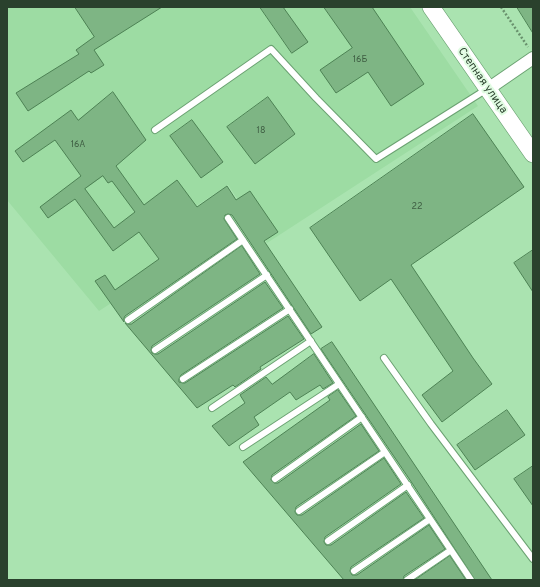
<!DOCTYPE html>
<meta charset="utf-8">
<style>
body{margin:0}
#map{position:relative;width:540px;height:587px;overflow:hidden;background:#aae3b0;font-family:Overpass,sans-serif}
canvas{display:block}
.frame{position:absolute;inset:0;border:8px solid #2a412d;pointer-events:none}
</style>
<div id="map">
<canvas width="540" height="587"></canvas>
<div class="frame"></div>
</div>
<script>
const ctx = document.querySelector('canvas').getContext('2d');
ctx.lineJoin = 'round';
function fillPath(path, color) { ctx.fillStyle = color; ctx.fill(path, 'evenodd'); }
function strokePath(path, color, width, dash) { ctx.strokeStyle = color; ctx.lineWidth = width; ctx.lineCap = dash ? 'butt' : 'round'; ctx.setLineDash(dash || []); ctx.stroke(path); }
function label(font, color, halo, rows, align = 'center') {
  ctx.font = font + ' Overpass,sans-serif'; ctx.lineWidth = 4; ctx.setLineDash([]); ctx.textBaseline = 'middle'; ctx.strokeStyle = halo; ctx.fillStyle = color; for (const [text, x, y, turn = 0] of rows) {
    ctx.save(); ctx.translate(x, y); ctx.rotate((+turn || 0) * Math.PI / 180); ctx.textAlign = isNaN(turn) ? turn : align; if (halo) ctx.strokeText(text, 0, 0); ctx.fillText(text, 0, 0); ctx.restore();
  }
}
fillPath(new Path2D(`
 M7,7H410L478,106L267,243L228,185L196,206L216,235L99,311L7,200Z`), '#9ddca3');
const building = new Path2D(`
 M75,7H162L94,50L104,65L91,73L89,71L28,111L16,93L79,54L76,50L94,37Z
 M260,7H283L308,42L292,53Z
 M324,7H372L424,84L391,106L368,72L336,93L320,70L352,48Z
 M517,7H533V33Z
 M113,92L146,140L116,166L144,205L177,180L197,207L227,186L236,200L250,191L278,232L264,241L322,327L311,334L232,215L228,214L225,215L224,219L237,239L125,316L124,318V322L95,281L105,275L115,290L159,259L139,232L113,251L75,199L48,218L40,207L81,176L55,140L23,162L15,151L71,110L78,120ZM103,176L108,183L112,181L135,212L114,228L85,189Z
 M268,97L295,134L255,164L227,127Z
 M473,114L524,187L411,265L473,358L492,384L442,422L422,395L453,371L391,279L360,301L310,228Z
 M192,120L223,162L201,178L170,136Z
 M242,246L260,274L152,346L151,350L152,353L155,354H158L265,282L283,308L181,375L179,379V382L183,383H185L288,316L304,339L260,367L261,369L235,387L233,385L197,408L125,323L128,324H131Z
 M533,250V292L514,263Z
 M332,342L492,580H475L412,483L321,349Z
 M314,354L333,383L323,389L320,385L296,400L290,392L254,417L259,425L229,446L212,426L245,403L240,395L266,377L272,384Z
 M338,390L356,416L272,475L271,480L274,483H278L361,424L379,451L296,507L295,512L297,515H302L384,458L401,484L325,537L324,542L326,545H331L406,492L424,518L351,567L350,571L352,575H357L429,525L445,549L404,576L403,580H344L243,462L330,400L328,397Z
 M507,410L525,435L475,470L457,445Z
 M533,466V506L514,479Z
 M450,556L466,580H415Z`);
fillPath(building, '#7eb584');
strokePath(building, '#4d8254', 1);
const lane = new Path2D(`
 M155,130L271,49L316,98L376,159L487,89
 M228,218L471,580
 M128,320L243,240
 M155,350L267,275
 M384,358L431,424L533,559
 M183,379L290,309
 M212,408L311,341
 M243,447L339,384
 M275,479L362,417
 M299,511L385,452
 M328,541L408,485
 M354,571L430,519
 M407,580L451,550`);
const street = new Path2D(`
 M488,89L533,58`);
const secondary = new Path2D(`
 M431,7L533,154`);
strokePath(lane, '#6ba272', 8);
strokePath(street, '#6ba272', 14);
strokePath(secondary, '#6ba272', 18);
strokePath(new Path2D(`
 M501,7L528,47`), '#69916d', 2.5, [2, 2]);
strokePath(lane, '#fff', 6);
strokePath(street, '#fff', 12);
strokePath(secondary, '#fff', 17);
label('9px', '#3f5e43', null, [
 ["16Б",360,60],
 ["18",261,131],
 ["16А",78,145],
 ["22",417,207]
]);
label('11px', '#2a412d', '#e0fce2', [
 ["Степная улица",482,81,55]
]);
</script>
